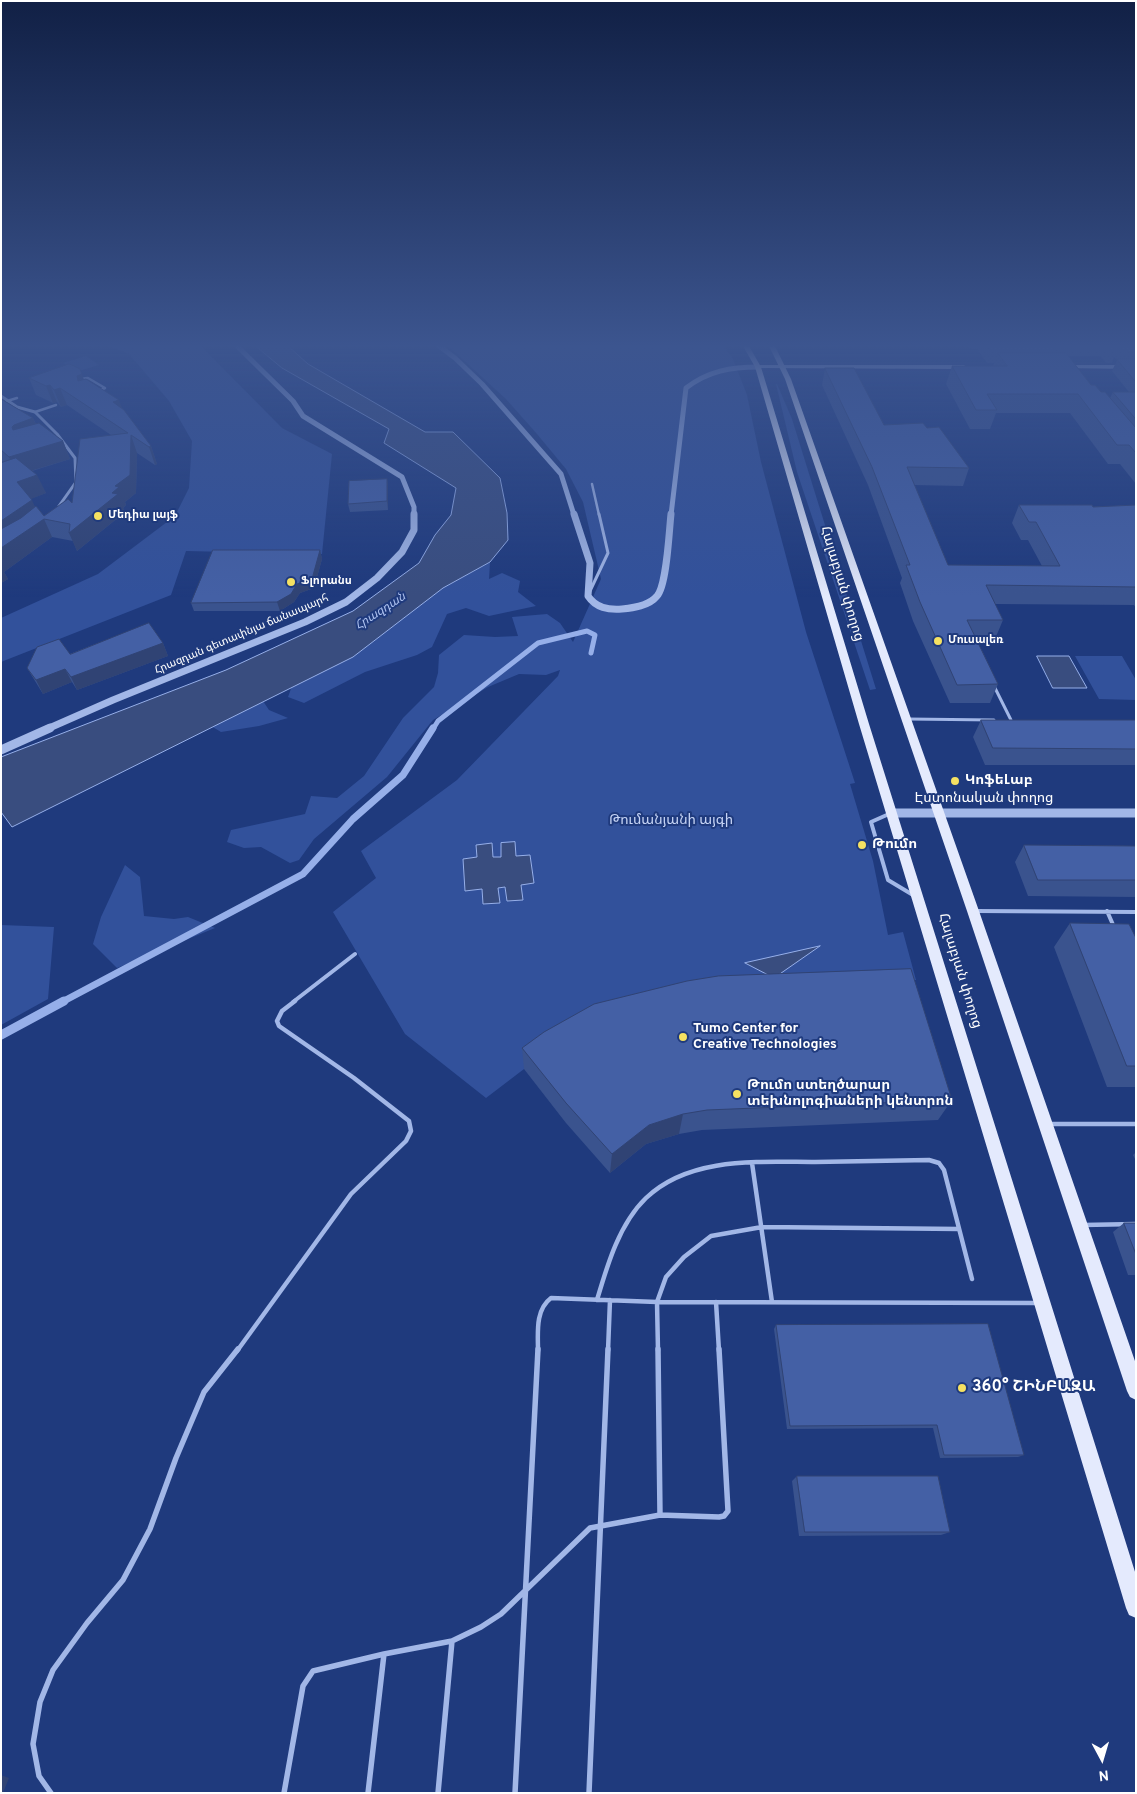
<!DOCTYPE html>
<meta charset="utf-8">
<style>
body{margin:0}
#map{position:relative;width:1137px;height:1794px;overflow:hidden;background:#1f3a7d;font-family:Overpass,sans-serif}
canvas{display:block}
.frame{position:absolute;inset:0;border:2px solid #fff;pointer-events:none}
.north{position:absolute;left:1077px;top:1734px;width:50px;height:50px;-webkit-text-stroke:4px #1f3a7d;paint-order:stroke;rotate:174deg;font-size:14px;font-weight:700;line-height:20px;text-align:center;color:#fff}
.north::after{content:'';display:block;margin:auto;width:18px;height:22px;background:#fff;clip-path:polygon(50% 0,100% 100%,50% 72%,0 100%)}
</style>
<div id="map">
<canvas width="1137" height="1794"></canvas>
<div class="frame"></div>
<div class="north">N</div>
</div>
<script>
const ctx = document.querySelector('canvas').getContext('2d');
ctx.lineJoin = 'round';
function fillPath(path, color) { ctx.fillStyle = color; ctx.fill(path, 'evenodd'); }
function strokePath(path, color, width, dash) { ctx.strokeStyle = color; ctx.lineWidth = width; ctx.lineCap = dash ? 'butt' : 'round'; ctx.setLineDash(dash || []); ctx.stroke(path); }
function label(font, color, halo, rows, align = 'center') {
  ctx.font = font + ' Overpass,"Noto Sans Armenian",sans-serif'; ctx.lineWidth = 4; ctx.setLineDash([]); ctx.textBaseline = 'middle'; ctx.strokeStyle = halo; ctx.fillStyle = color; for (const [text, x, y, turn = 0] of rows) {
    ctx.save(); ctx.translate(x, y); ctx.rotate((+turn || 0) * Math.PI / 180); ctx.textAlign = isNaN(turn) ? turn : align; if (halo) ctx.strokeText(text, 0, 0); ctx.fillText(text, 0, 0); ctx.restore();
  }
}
fillPath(new Path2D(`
 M109,346H201L282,428L332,454L322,554L186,551L171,595L1,662V618L98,574L175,516L189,488L192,441L169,401L129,354Z
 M448,346H724L733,359L747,395L761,462L806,632L855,783L850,784L873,861L888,935L903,932L916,980L898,981L545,1053L486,1098L405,1034L333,912L376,878L361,851L457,780L558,676L560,670L546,675L519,674L488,687L433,720L387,777L314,839L299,860L290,863L261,847L244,848L227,842L231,830L305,814L311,796L337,798L364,776L403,718L434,687L438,673L439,655L464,635L495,637L518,636L512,617L547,614L560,623L573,642L601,579L583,502L566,469L537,434L506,399Z
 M86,356L99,365L76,372L63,363Z
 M776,384H777L792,419L876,689L870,690L797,472Z
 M490,562L489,579L502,573L520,581L518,592L536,606L489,616L466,608L447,614L432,647L417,655L365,672L304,703L288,697L292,686L353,657L443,588Z
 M1075,656H1122L1136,680V700L1099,699Z
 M263,701L269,710L288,718L259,726L221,732L211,726Z
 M125,865L140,877L144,916L174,919L188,917L215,928L117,968L93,944L101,917Z
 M1,925L54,927L48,999L1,1025Z`), '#32519b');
const water = new Path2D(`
 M256,346H288L308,364L425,432H453L500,478L507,513L508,540L490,562L443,588L353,657L12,827L1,812V757L226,670L353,611L419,563L435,535L451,515L456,488L384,443L389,429L282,368Z
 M1037,656H1069L1087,688H1053Z
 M515,842L516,856L530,855L534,883L521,885L523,900L507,901L505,887L498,888L500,903L483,904L482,889L465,891L463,859L477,857L476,845L492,843L493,857H501V843Z
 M820,946L774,978L745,963Z`);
fillPath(water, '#394d7f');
strokePath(water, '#96afe9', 1);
strokePath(new Path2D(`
 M433,729L438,721L538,643L587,631L595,635L591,653`), '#96afe9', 5);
strokePath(new Path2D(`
 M62,1002L303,874L353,819L403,775L433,728`), '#96afe9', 7);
strokePath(new Path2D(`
 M1,1035L64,1001`), '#96afe9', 9);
strokePath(new Path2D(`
 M79,379L88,378L105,388L98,391
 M7,401L17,398
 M35,412L56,405
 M592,484L599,515`), '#a2b7e7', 2.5);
strokePath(new Path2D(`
 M590,591L608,553L599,514
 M994,686L1011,720
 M908,719L994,720`), '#a2b7e7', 3);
strokePath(new Path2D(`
 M889,814L871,822L888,880L913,895
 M976,911L1136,912
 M1107,911L1114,927
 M293,1002L355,954`), '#a2b7e7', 4);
strokePath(new Path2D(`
 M1048,1124H1136
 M752,1163L772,1302
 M1083,1225L1136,1224
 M597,1300C607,1266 619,1224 646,1198C690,1156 759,1162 815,1162C853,1161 891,1161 929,1160L939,1163L944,1170L972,1279
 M716,1302L719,1351
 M237,1351L351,1194L406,1141L411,1131L409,1121L354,1078L279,1026L277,1021L282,1011L295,1001
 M538,1351C538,1333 535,1310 551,1298L657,1302L1038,1303
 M608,1351L610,1300
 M658,1351L657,1302L666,1277L684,1257L711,1236L762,1227L959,1229`), '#a2b7e7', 4.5);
strokePath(new Path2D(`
 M658,1349L660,1515
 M51,1793L39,1776L33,1744L40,1702L53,1670L87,1623L123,1580L150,1529L176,1458L204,1392L238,1349
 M284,1793L303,1686L313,1671L384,1654
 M368,1793L384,1654L452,1641
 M438,1793L452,1641L481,1627L501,1614L590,1528L660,1515L719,1517L724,1516L728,1511L719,1349
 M515,1793L538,1349
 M589,1793L608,1349`), '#a2b7e7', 5.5);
strokePath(new Path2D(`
 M1,396L17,407L35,412L57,434L75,458L76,482L59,506`), '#a2b7e7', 3);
strokePath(new Path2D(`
 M237,346L293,401L303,416L402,477L414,507V515
 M439,346L455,358L482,384L561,474L574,515
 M671,515L686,388C708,371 731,367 758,367`), '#a2b7e7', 5);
strokePath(new Path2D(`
 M574,514L590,563L588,596C596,608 608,610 622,609C633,608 649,606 657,596C667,585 669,531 671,514
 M47,729L113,700L305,622L346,602L377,578L402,552L414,530V514`), '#a2b7e7', 7);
strokePath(new Path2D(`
 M1,750L50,728
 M892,813H1136`), '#a2b7e7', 9);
fillPath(new Path2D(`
 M758,365H964L967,367L964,369L756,368L755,367Z
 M1064,365H1136V369L1062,368L1061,367Z`), '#ccd8f6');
fillPath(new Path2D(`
 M743,346H749L761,367L869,724L1136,1575V1618L1129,1615L1126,1608L859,724L755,367Z
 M769,346H775L791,379L979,911L1136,1364V1400L1130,1397L1127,1391L967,911L785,379Z`), '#e4eafd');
fillPath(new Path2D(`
 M968,346H1136V484L1120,464H1108L1070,413H996L990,429H970L946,384L952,366H993L994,363H987L977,349H971ZM1068,356H1100L1106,363H1112L1114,357L1117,360L1112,371L1129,392H1113L1110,398L1091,385Z
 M825,368L884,425L927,428L969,468L963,486L914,485L948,565L1042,566L1028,540H1021L1012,523L1019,505L1093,507L1136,505V608L1134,605L995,604L1003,620L995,639H976L998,684L990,703H950L913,621L900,583L902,578L868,485L822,385Z
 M29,378L84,379L122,408L151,446L157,464L155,465L137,453L136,493L125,502L126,505L123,508L125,512L77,551L73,541L52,537L4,572L8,579L1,583L4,463L1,460V399L33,418L36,424L63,441L70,459L32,471L46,493L30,499L35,507L44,516L72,503L111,435L67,405L61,407L57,402L53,403L36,395Z
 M387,479L388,487V510L350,512L348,504Z
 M320,550L322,559L314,588L300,593L294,602L280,611H194L191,603Z
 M163,643L168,656L77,690L72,682L43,694L27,668L70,654Z
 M981,720H1136V765H985L973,737Z
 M1024,845L1136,846V897L1028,896L1015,862Z
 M1070,923L1136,938V1087H1107L1054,947Z
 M522,1048L952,1100L938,1120L702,1130L679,1134L646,1144L610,1173L566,1123L524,1069Z
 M1136,1152V1161L1133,1155Z
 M1124,1223H1136V1275H1128L1113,1232Z
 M776,1325L1024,1455L1018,1457L940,1458L933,1428L787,1429L774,1329Z
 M797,1476L950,1532L941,1535L799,1536L792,1481Z`), '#3a538e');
fillPath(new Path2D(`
 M82,374L88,391L78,381L77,376Z
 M50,385L57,402L53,403L46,386Z
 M60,388L67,405L61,407L54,390Z
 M119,400L125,417L113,402Z
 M33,418L41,436L22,442L12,427L14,425Z
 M131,435L137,453L136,493L125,502L126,505L123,508L125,512L77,551L69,533L112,493L115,486Z
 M63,441L70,459L17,475L9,457Z
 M151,446L157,464L155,465L149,447Z
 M37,475L46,493L26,501L17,482Z
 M387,479L388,487V510L387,501Z
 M32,500L40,519L1,545V521Z
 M44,519L52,537L4,572L8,579L1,583V548Z
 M320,550L322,559L314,588L300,593L294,602L280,611L277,602Z
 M163,643L168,656L77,690L71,677Z
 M65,669L72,682L43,694L36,680Z
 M683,1114L679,1134L646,1144L610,1173L612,1154L649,1125Z
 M1,1775L9,1778L3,1793H1Z`), '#304374');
const building = new Path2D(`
 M987,346H1053L1057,351H990Z
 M1106,346H1112L1116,351H1110Z
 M1120,346H1136V352L1125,351Z
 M998,353H1066L1091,385H1095L1101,392H1105L1136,428V453L1129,445H1117L1078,394H987L997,410H976L952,366H1007Z
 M1117,359H1136V382Z
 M69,364L72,365L80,369L82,374L77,376L78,381L86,379L119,400L113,402L124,410L151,446L149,447L131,435L130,475L115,486L119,487L112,493L118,494L69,533L70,524L44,519L1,548V529L21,518L36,506L44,516L68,499L72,503L80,439L128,433L60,388L54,390L50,385L46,386L29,378Z
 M825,368H854L884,425L923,423L927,428L939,427L969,468L907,467L948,565L1060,566L1036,522H1029L1019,505H1092L1093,507L1136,505V587L986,585L1003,620H967L998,684L957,685L920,602L906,565H910L872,467Z
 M1113,392H1136V419Z
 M1,399L33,418L14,425L12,427L13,430L39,423L63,441L9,457L1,450Z
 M16,458L37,475L17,482L32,500L1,521V463Z
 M387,479V501L348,504L349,481Z
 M213,550H320L312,579L297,584L291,594L277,602L191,603Z
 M149,623L163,643L71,677L65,669L36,680L27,668L37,647L59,639L70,654Z
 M981,720H1136V749L993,748Z
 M1024,845L1136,846V880H1038Z
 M1070,923L1129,924L1136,938V1066H1127Z
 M911,969L952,1100L707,1110L683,1114L649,1125L612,1154L566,1103L522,1048L544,1032L594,1004L687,981L718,976Z
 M1124,1223H1136V1254Z
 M988,1324L1024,1455H944L937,1425L790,1426L776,1325Z
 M797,1476H938L950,1532H805Z`);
fillPath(building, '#4460a5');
strokePath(building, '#304374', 1);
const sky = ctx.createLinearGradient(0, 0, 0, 597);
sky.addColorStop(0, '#112045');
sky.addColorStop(0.58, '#3c558f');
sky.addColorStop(1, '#3c558f00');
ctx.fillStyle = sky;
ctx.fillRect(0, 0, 1137, 597);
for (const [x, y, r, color] of [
 [98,516,5,"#f5e162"],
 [291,582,5,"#f5e162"],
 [938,641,5,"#f5e162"],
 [955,781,5,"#f5e162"],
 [862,845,5,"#f5e162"],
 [683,1037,5,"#f5e162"],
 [737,1094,5,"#f5e162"],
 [962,1388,5,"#f5e162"]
]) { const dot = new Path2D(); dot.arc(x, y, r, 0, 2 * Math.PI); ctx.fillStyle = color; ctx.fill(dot); strokePath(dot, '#1f3a7d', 2); }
label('bold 11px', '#fff', '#1f3a7d', [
 ["Մեդիա լայֆ",108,516],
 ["Ֆլորանս",301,582],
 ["Մուսալեռ",948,641]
], 'left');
label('11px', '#fff', '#1f3a7d', [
 ["Հրազդան գետափնյա ճանապարհ",242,635,-23]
]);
label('italic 12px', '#adc1ef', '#1f3a7d', [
 ["Հրազդան",381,612,-33]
]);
label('14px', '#fff', '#1f3a7d', [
 ["Հալաբյան փողոց",841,584,73],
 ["Էստոնական փողոց",984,799],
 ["Հալաբյան փողոց",959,971,73]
]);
label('bold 14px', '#fff', '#1f3a7d', [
 ["ԿոֆեԼաբ",965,781],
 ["Թումո",872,845],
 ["Tumo Center for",693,1029],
 ["Creative Technologies",693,1045],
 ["Թումո ստեղծարար",747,1086],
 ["տեխնոլոգիաների կենտրոն",747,1102]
], 'left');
label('14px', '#c6d4f5', '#1f3a7d', [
 ["Թումանյանի այգի",671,821]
]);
label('bold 16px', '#fff', '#1f3a7d', [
 ["360° ՇԻՆԲԱԶԱ",972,1388]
], 'left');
</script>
